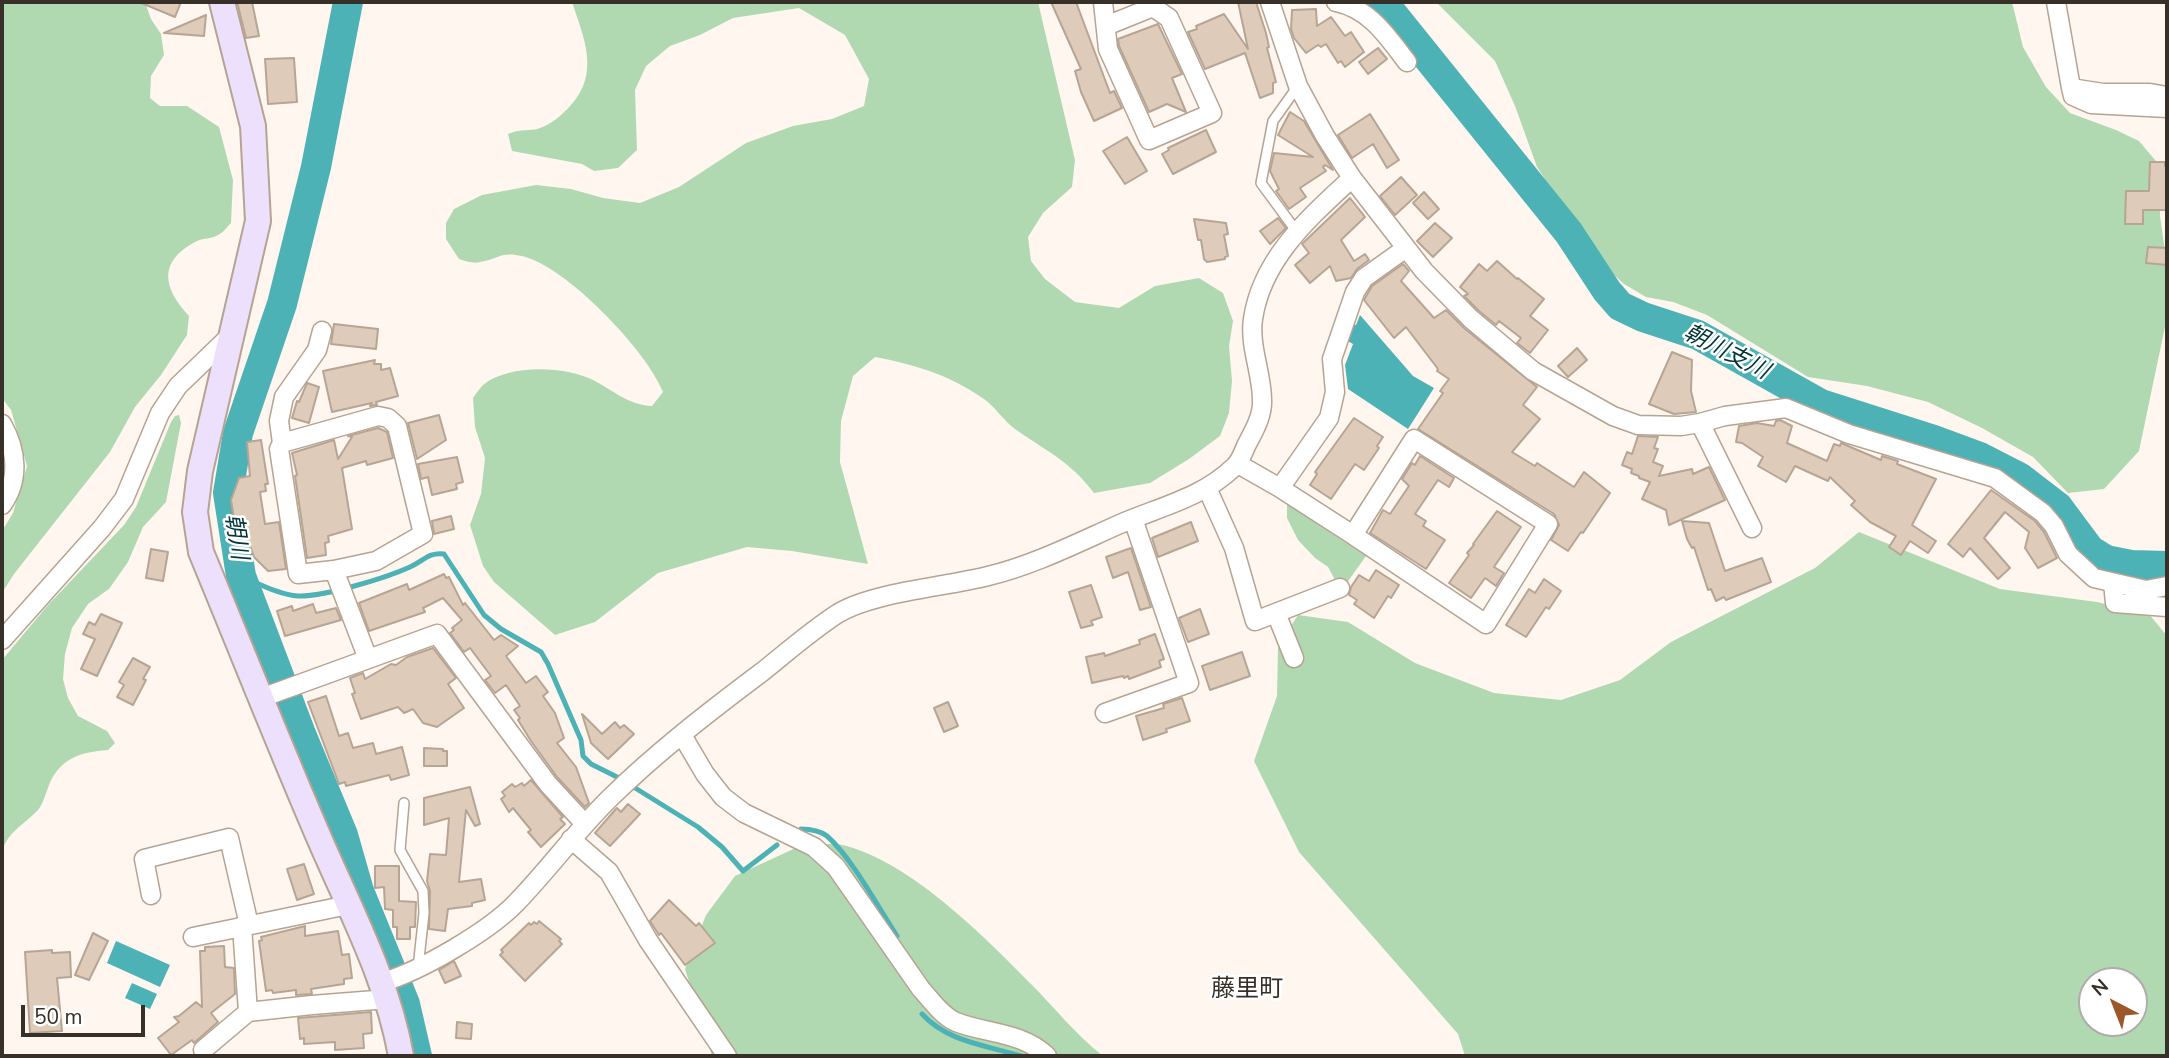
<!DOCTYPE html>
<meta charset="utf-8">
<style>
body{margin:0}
#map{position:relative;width:2169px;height:1058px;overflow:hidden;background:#fff7ef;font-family:"Nunito Sans",sans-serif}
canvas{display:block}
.frame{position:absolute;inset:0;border:4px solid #373029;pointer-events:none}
.north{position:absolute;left:2078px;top:967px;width:70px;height:70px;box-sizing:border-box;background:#fff;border:2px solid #afaca9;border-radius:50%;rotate:318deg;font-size:19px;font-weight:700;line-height:28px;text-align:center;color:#373029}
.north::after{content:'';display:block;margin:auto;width:24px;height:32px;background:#9c572b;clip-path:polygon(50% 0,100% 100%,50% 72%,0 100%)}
.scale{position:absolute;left:21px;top:1005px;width:124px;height:32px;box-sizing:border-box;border:4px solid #373029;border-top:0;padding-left:9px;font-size:21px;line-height:24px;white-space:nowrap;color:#373029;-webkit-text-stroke:5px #fff;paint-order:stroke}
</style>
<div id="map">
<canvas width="2169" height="1058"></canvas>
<div class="frame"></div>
<div class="north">N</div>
<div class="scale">50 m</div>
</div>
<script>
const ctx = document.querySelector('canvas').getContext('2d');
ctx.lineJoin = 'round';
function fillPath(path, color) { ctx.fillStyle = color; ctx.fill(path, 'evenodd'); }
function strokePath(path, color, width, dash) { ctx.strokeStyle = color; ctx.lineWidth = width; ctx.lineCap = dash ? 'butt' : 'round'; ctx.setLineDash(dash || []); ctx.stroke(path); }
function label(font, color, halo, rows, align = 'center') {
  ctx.font = font + ' "Nunito Sans","Noto Sans JP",sans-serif'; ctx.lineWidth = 5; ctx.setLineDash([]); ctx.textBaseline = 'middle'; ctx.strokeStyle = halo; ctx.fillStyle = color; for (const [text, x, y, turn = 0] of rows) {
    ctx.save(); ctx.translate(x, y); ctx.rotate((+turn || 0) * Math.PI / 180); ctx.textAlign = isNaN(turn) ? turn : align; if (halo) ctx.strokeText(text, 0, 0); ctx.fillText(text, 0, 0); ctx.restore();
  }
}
fillPath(new Path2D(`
 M2,2H145L151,19L161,34L164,55L151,76L150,98L160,106H187L219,127L233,180L231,223C227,227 223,233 218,235C212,239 204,238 197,241C158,261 162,287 189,316L187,335L161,375L135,407L110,452L14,574L2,593V531L13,513L27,466L11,410L2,398Z
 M572,2H1038L1075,160L1072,187L1043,213L1028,237L1031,261L1045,279L1075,302L1119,308L1155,286L1199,278L1223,293L1233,321L1229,346L1232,381L1229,413L1220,436L1189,459L1150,483L1094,493C1070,461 1046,451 1015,429C1004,421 996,408 984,399C950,375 916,365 875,357L853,376L841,421L840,462L868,564L792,551L747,547L658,573L595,622L555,635L494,582L483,566L470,525L481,494L485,458L475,427L473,398C476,394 479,389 483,385C509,364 564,366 593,380C613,390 628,405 652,406L663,392C647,351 566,266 522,256C501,251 498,259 480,262C474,264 465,261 459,259L446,239V223L454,209L482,195L536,185L571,189L603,198L640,203L679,187L746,143L793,126L832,119L864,106L869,79L845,35L799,8L733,18L700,35L670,46L646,66L635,90L637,150L618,168L594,171L582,164L512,151L508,134C522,128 529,132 540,128C552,124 563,114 571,105C600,73 584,38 572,2Z
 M1436,2H2012L2023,47L2046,87L2070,113L2116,130L2139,141L2161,167L2160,216L2167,265V317L2139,451L2104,489L2068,493L2033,457L1982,428L1928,402L1867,386L1808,377L1707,315L1673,302L1646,297L1624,284L1598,260L1537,167L1515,106L1495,61Z
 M179,415L181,423L166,502L143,527L128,562L109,589L88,604L72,628L65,654L63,679L68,698L78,716L107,731L115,743L108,750C81,752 60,758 49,785C46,793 43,804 38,810C25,824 7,832 2,852V660L48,605L124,525L136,507L171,422L175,416Z
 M1287,504L1366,556L1341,591L1328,567L1315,558L1298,540L1287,518Z
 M1859,532L2000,589L2097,602L2149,614L2167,636V1056H1465L1458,1034L1299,852L1254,761L1277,696L1278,646L1298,615L1348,622L1415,663L1494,693L1561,700L1620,680L1671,642L1815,568ZM2092,981H2134V1023H2092Z
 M802,845C817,845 836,842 850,847C914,866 985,937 1031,984C1055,1008 1076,1035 1103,1056H712L685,969L706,915L735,876Z`), '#b0d9b1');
fillPath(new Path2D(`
 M1360,315L1413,376L1434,388L1408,429L1348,389L1345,365L1353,344L1346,340L1352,324L1356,325Z
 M116,941L170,965L160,987L107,963Z
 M132,983L157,994L150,1009L125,998Z`), '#4db2b6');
strokePath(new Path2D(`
 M241,576C258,583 279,595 298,596C323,597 386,578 410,567C424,561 428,552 444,554L484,615L501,629L541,652L548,664L581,740L583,756L591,764L619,778L698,827L722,847L743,871L777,845
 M801,829C809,829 819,830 827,836C852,858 878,907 897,936
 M922,1014C948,1042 985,1045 1021,1056`), '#4db2b6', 5);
strokePath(new Path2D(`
 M348,2L316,167L282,304L238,433L228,493L241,576L301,734L343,835L359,891L405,1004L417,1056
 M1383,2L1569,233L1607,291L1620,306L1643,317L1698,335L1821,404L1934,440L1980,457L2019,477L2058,507L2090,550L2106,560L2131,565L2167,566`), '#4db2b6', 30);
const building = new Path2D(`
 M139,2H181L175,17Z
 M237,2H252L259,36L246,38Z
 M1051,2H1076L1110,93L1114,91L1122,108L1094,121L1081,92L1075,71L1081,69Z
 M1238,2H1256L1266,33L1269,47L1267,48L1276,82L1273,83V93L1260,98L1245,53L1205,69L1188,32L1197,29L1196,26L1224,14L1248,49Z
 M1316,9L1317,26L1331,17L1345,36L1351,32L1364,52L1345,67L1341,61L1338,63L1326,44L1321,47L1318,45L1306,53L1294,38L1291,29L1292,10Z
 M206,15L204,36L164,33Z
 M1158,24L1182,74L1172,78L1186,112L1167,104L1149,112L1119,46L1118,39Z
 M1378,48L1387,59L1368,74L1359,62Z
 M294,58L297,102L268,104L265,59Z
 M1290,112L1304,121L1333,170L1325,165L1323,167L1326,171L1300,188L1306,197L1289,209L1276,191L1279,189L1270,171L1274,153L1313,157L1278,135Z
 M1370,114L1399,160L1387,168L1373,144L1352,158L1338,135Z
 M1206,130L1216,152L1173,174L1162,154L1169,150L1168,148Z
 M1127,137L1147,171L1125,184L1103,151Z
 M2150,162H2165V166L2167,167V210H2143V224H2125L2126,191H2149Z
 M1401,177L1417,195L1395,215L1380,196Z
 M1424,192L1439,209L1428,219L1413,203Z
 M1350,198L1365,217L1341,240L1354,261L1365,254L1369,260L1357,269L1351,278L1336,281L1330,266L1310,283L1295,265L1309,253L1302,244Z
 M1278,218L1286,228L1270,244L1260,231Z
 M1194,219L1226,223L1228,234L1224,235L1228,256L1225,257V259L1207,262L1204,259L1201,240H1198Z
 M1435,223L1452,238L1433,257L1417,241Z
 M2148,247L2167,248V265L2146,263Z
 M1497,261L1517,279L1518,278L1544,299L1530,316L1548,330L1530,353L1517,343L1521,338L1499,321L1496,325L1479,311L1464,296L1468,294L1460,287L1479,264L1487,271Z
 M1403,264L1409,271L1401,281L1434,318L1446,310L1464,328L1537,387L1523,405L1540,419L1512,452L1535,466L1537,463L1574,487L1584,472L1610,493L1583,533L1581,532L1568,551L1551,540L1559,525L1554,514L1418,429L1443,393L1440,391L1449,379L1437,371L1438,369L1406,327L1394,338L1364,300L1372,286Z
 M334,324L378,329L376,349L331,344Z
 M1577,348L1587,360L1568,377L1558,366Z
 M1672,352L1692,360L1691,391L1696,412L1674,414L1649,404Z
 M375,360L374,364H381V370L390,368L398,396L376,402L377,405L370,406L372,403L332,412L323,371Z
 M307,383L319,387L309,423L292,418L297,401L299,402Z
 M439,415L446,440L417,459L408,423Z
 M1354,418L1383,437L1377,446L1379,448L1364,470L1355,464L1331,499L1310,485L1317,474L1315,472Z
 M1780,420L1792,426L1787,443L1827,461L1834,444L1840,446L1841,443L1881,460L1882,456L1898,461L1897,464L1936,479L1912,525L1936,541L1928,553L1910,541L1901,555L1889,547L1896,536L1870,522L1851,505L1855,501L1830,477L1828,481L1795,466L1786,482L1758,466L1763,457L1742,443L1736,442L1739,426L1757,423L1774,426L1776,421Z
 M378,428L387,432L393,458L367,465L366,461L342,468L352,529L328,536L329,542L325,543L326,555L307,558L295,476L297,475L292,453L334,440L338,459L352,437L348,436Z
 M1638,436L1658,437L1654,448L1658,449L1653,462L1663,466L1659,476L1692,469L1693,474L1709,467L1725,500L1669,525L1666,510L1642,499L1650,482L1639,478V476L1631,473L1632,469L1622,465L1627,452L1632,454Z
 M261,440L268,484H265L266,491L260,492L265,524L279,522L286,569L268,571L254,557L248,540H243L235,525L231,500L239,478L250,476L247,442Z
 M1420,456L1454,478L1449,487L1438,480L1415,514L1426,521L1423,526L1445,540L1426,569L1370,533L1383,510L1390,514L1409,486L1402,479L1412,463L1415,465Z
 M457,457L463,482L456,484L457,489L432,495L428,477L421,479L418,464Z
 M1991,490L2035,521L2044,532L2057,558L2038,568L2025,548L2029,532L2005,512L1984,538L2010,568L1998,579L1970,548L1963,557L1948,544Z
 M1497,511L1521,527L1494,567L1504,573L1496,586L1485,578L1471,598L1449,583L1469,555L1467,553L1474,545L1473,544Z
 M451,516L454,529L434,534L432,521Z
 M1682,521L1709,523L1725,571L1762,558L1771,582L1726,600L1724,597L1716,601L1711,589L1708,590L1694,547L1692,548L1687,539Z
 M1191,522L1198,541L1158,557L1152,538Z
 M1131,548L1151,607L1140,610L1128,572L1113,578L1106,557Z
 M151,549L168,552L163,581L146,578Z
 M1376,570L1399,585L1391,598L1388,596L1374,618L1354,604L1357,600L1349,595L1351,587L1359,575L1369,581Z
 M444,574L446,578L449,577L463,605L465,603L494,640L501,635L518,646L506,656L526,683L536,676L548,692L543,696L555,713L564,738L557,743L576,767L589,803L585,807L557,777L531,741L518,720L520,718L514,710L520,706L506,685L495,693L485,680L491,676L470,648L464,652L450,633L454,630L452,628L462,620L443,598L423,608L425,612L369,631L359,603L407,584L409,590Z
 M1544,579L1561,591L1549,609L1546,607L1526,637L1506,625L1529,589L1535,593Z
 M1091,585L1102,617L1091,621L1093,625L1081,628L1069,592Z
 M313,604L316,613L336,608L341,620L285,636L277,611L292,606L293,611Z
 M1200,609L1209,634L1188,642L1179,618Z
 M101,614L122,623L97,676L81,669L95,639L83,634L89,622L95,625Z
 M1155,634L1164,659L1159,661L1161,667L1129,679L1128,676L1124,678L1123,676L1092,683L1086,657L1104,653L1105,656L1140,644L1139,640Z
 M433,648L456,678L448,684L464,708L437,727L423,723L413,709L404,713L398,707L361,719L352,694L355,693L350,678L363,673L365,679L391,664L396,665L407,657Z
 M1242,652L1250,676L1210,690L1202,666Z
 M133,658L150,667L143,679L146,680L133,705L117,697L124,685L119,682Z
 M326,696L339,736L348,733L353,748L373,743L376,754L402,747L409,775L391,780L389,775L346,786L345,782L339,784L308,702Z
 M1182,698L1190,721L1166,729L1167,732L1143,740L1136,716L1164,708L1163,704Z
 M948,702L958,726L944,732L934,708Z
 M582,714L602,734L615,722L620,728L624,725L634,734L608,759L591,743Z
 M424,748L443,749V751H447V766H424Z
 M531,780L563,817L560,819L565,824L541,847L528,832L531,830L513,808L509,812L501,799L505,796L502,792L512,784L515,787L522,783L524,786Z
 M470,787L480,824L475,826L466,810L459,882L481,879L485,900L472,903V906L448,909L445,931L429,929L430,891L427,881L430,854L446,855L449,818L424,825V798Z
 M628,804L640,814L610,846L595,833L615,810L617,808L621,812Z
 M304,864L314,894L297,900L287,869Z
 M375,866H399V901L416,902L415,927H410V939H397V927H393V910L385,909L384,887L375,888Z
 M669,900L696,926L699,923L715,943L685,965L661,933L659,935L650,921Z
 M539,921L561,939L559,941L562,944L525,981L500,955L503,952L501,950L529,923L531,925L534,922L537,924Z
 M305,926V936L338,931L342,955L349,954L352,978L344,979V984L311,989L312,994L296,995V990L273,993L272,990L266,991L259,941L262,940L261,937Z
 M93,933L108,941L89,980L75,975Z
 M224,946L225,967L234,968L235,994L211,1013L218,1022L194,1043L192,1040L171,1055L158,1038L179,1022L174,1017L179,1016L196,1002L202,1007L200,951H205V947Z
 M52,950V953L70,952L71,977L57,978L62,1031L30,1033L25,952Z
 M454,961L461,976L445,983L439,970Z
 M371,1012L372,1033L363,1034L364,1048L335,1050V1042L304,1044V1038L300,1039L298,1018Z
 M457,1022L472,1024L471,1039L456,1038Z`);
fillPath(building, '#decbb9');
strokePath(building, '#b7a594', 2);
const lane = new Path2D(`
 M1297,232L1261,183L1273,121L1298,86
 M404,803L400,850L423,891L424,913L418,968`);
const street = new Path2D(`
 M1103,2L1108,49L1149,140L1212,113L1169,18L1153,7L1106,26
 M1270,2L1298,86L1325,136L1352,178L1424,271L1471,319L1533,371L1613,416L1638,425L1681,426L1700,423L1725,416L1786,408L1849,434L1995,478L2043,513L2054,526L2068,554L2094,578L2146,590L2167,586
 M1336,2C1370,9 1387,36 1407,62
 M2056,2L2071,88L2103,93H2150L2167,96
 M2071,88L2073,96L2091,104L2167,108
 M322,331L317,350L284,397L279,421L282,443L378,416L388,418L397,426L423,534L376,561L334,570L368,659
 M1700,423L1752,528
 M2,424C17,450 20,480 2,505
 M1414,439L1548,524L1486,624L1353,535Z
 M282,443L279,449L298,574L334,570
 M1238,464L1280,488L1353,535
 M1207,488L1234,548L1255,621L1340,588
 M1280,488L1329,418L1335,392L1332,359L1355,292L1364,278L1406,248
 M2113,583L2115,603L2167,607
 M1276,613L1294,658
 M2,640L102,528L124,499L160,413L178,386L231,335
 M261,698L437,634L548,784L585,824
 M1105,713L1189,683L1133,519
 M682,735L705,774L723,797L744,813L814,847L836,867L921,989C931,1000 942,1016 956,1022C987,1034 1022,1032 1047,1056
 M571,839L609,872L648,940L727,1056
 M151,895L144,859L229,838L249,925
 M242,926L248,1012
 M193,937L348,905
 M383,982C421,971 489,931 516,903C549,869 577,830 611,797C657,752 710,711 762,672C787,652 811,631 837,614C872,592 946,587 988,576C1034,565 1077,543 1120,524C1159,507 1202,498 1234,467C1241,461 1243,452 1247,444C1254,431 1263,415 1262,400C1262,373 1249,346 1253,319C1262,258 1310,217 1352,178
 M203,1050L248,1012L312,1005L388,999`);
const secondary = new Path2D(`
 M222,2L253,126L258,221L200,471L195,512L201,552C240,646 277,740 317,833C348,906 387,977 401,1056`);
strokePath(lane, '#b6a392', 12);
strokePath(street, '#b6a392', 21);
strokePath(secondary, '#b6a392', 28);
strokePath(lane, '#fff', 9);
strokePath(street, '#fff', 18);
strokePath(secondary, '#ede0fc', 24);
label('italic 23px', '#023537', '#fff', [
 ["朝川支川",1726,353,27],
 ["朝川",235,537,81]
]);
label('24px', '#373029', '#fff', [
 ["藤里町",1247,990]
]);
</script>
